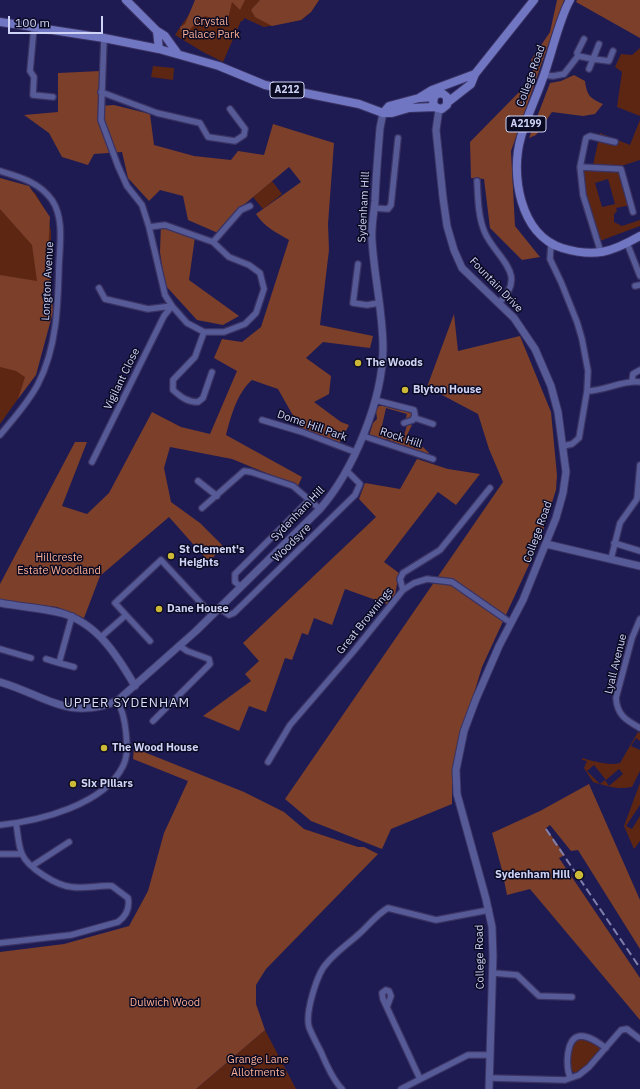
<!DOCTYPE html>
<style>
body{margin:0}
#map{position:relative;width:640px;height:1089px;overflow:hidden;background:#1e1b52;font-family:"IBM Plex Sans",sans-serif}
canvas{display:block}
.scale{position:absolute;left:8px;top:16px;width:95px;height:18px;box-sizing:border-box;border:2px solid #cfd3f6;border-top:0;padding-left:5px;font-size:12px;line-height:14px;white-space:nowrap;color:#cfd3f6;-webkit-text-stroke:3px #0a0a22;paint-order:stroke}
</style>
<div id="map">
<canvas width="640" height="1089"></canvas>
<div class="scale">100 m</div>
</div>
<script>
const ctx = document.querySelector('canvas').getContext('2d');
ctx.lineJoin = 'round';
function fillPath(path, color) { ctx.fillStyle = color; ctx.fill(path, 'evenodd'); }
function strokePath(path, color, width, dash) { ctx.strokeStyle = color; ctx.lineWidth = width; ctx.lineCap = dash ? 'butt' : 'round'; ctx.setLineDash(dash || []); ctx.stroke(path); }
function label(font, color, halo, rows, align = 'center') {
  ctx.font = font + ' "IBM Plex Sans",sans-serif'; ctx.lineWidth = 3; ctx.setLineDash([]); ctx.textBaseline = 'middle'; ctx.strokeStyle = halo; ctx.fillStyle = color; for (const [text, x, y, turn = 0] of rows) {
    ctx.save(); ctx.translate(x, y); ctx.rotate((+turn || 0) * Math.PI / 180); ctx.textAlign = isNaN(turn) ? turn : align; if (halo) ctx.strokeText(text, 0, 0); ctx.fillText(text, 0, 0); ctx.restore();
  }
}
fillPath(new Path2D(`
 M195,0H319L311,12L301,20L264,27L244,18L243,21H241L223,62L203,52L175,35C182,23 192,14 195,0Z
 M640,48V116L617,107L622,72L615,67L621,54L632,55Z
 M153,66L174,68L173,80L151,77Z
 M640,120V160L621,166L593,165L600,133L630,145Z
 M580,167L621,169L631,205L616,208L617,211L614,214V222L622,226L640,220V226L597,242L583,195ZM608,179L615,204L602,207L595,183Z
 M0,178L22,185L35,193L45,210L51,231V285L20,396L0,424Z
 M272,181L282,194L263,209L253,197Z
 M638,732L640,733V741L636,738L631,746L640,750V771L632,787C618,790 607,786 593,782L584,768L587,761L582,760V758C594,761 608,766 620,763ZM594,765L606,780L619,769L623,774L609,786L605,780L600,784L587,771Z
 M640,783V805L626,826L632,829L640,816V841L634,849L624,826Z
 M265,1030L296,1089H196Z
 M579,1039L591,1041L601,1048L589,1063L575,1073L570,1069C568,1059 571,1046 579,1039Z`), '#5c2613');
fillPath(new Path2D(`
 M195,0H245L240,10L232,2L228,19L222,24L206,16L200,18L187,33L181,32L180,27L185,24Z
 M260,0H319L311,12L301,20L272,26L255,17L251,10Z
 M557,0H564L511,151L515,226L540,257L522,260L490,228L484,179L471,178L470,142L526,85L534,68L531,60L550,32Z
 M577,0H640V38L576,2Z
 M100,71L99,106L114,105L150,114L154,145L194,156L231,160L238,151L264,155L273,124L334,143L328,224L329,250L320,325L373,336L370,348L323,342L306,358L331,376L329,394L314,402L341,422L349,425L339,444L324,440L300,428L278,389L252,380C237,393 231,416 226,435L302,477L298,486L232,459L170,447L164,468L171,502L200,523L223,546L209,562L169,517L100,576L84,618L57,607L0,600V584L75,442H87L62,506L87,514L109,493L152,412L181,427L210,434L237,371L214,358L222,339L242,342L261,327L289,240C276,232 265,228 256,214L301,182L289,167L240,208L218,233L188,220L183,196L160,190L149,201L128,178L122,152L94,154L88,165L62,157L49,133L24,115L58,112V73Z
 M574,75L585,81C587,96 590,98 603,104L595,114L583,116L552,112L536,135L529,138L550,83L561,81Z
 M0,178L29,186L50,217L48,252L53,312L36,375L18,399L25,377L16,371L0,367V275L37,281L32,245L0,209Z
 M161,223L195,237L189,280L239,316L223,325L197,320L165,285L160,252Z
 M454,314L458,351L520,336L551,412L557,475L556,490L539,543L482,667L462,733L452,773V804L391,829L382,849L311,821L285,799L503,482L489,449L478,414L427,387Z
 M379,406H383L411,413L412,417L409,420L405,421L407,414L386,408L381,430L401,438L404,436L407,425H412L406,437L411,441L414,448L423,447L429,453L426,458C417,457 408,451 399,447L400,444L386,439L384,440L369,436L373,423L377,419L376,410Z
 M417,459L448,469L480,474L456,505L438,492L384,562L399,573L395,595L387,604L345,589L332,625L314,618L308,635L302,633L292,660L285,658L266,712L249,706L239,731L203,716L251,681L245,674L259,661L243,643L376,517L359,499L365,483L400,489Z
 M134,748L244,792L284,812L304,829L358,847H364L378,854L266,969L256,985V1004L265,1030L196,1089H0V952L64,944L129,926L148,891L164,833L188,781L133,759Z
 M589,784L640,900V949L578,850L571,851L550,825L546,828L565,855L559,858L640,978V1020L530,889L507,895L502,870L492,833L540,811Z`), '#7b3f2a');
const minor = new Path2D(`
 M34,27L30,71L34,77L33,95L53,97
 M104,38L101,120L118,166L127,186L142,205L149,227L165,295L172,306L187,323L204,332H224L245,324L256,313L264,289L260,273L249,265L229,257L213,242L165,225L149,227
 M599,44L593,59L609,61L613,51
 M578,56L577,53L584,39
 M544,75L553,76L564,74L578,56L593,59L589,69
 M101,92L157,113L200,123L208,137L235,141L244,135L245,129L230,109
 M580,167L621,169L633,212
 M0,171C20,177 39,182 52,200C64,218 60,244 59,265C58,305 57,347 38,384C28,403 14,418 0,435
 M477,181C478,199 478,217 485,233C497,259 529,274 499,303
 M374,208L388,209L391,205L398,138
 M213,242L241,210L250,206
 M627,243L640,276
 M551,244L550,259L561,282L577,322L582,339L588,371L587,391L579,438L572,444L563,446
 M601,253L583,195L580,167L586,138L590,136L615,142
 M358,264L353,303L367,305L379,303
 M635,286L640,285
 M99,288L105,299L148,309L172,306
 M204,332L195,357L173,380V390C181,397 187,402 198,402L203,398L212,372
 M632,381L633,374L640,370
 M587,391C605,391 622,380 640,382
 M375,400L414,410L415,415L413,420L404,423
 M415,418L433,424
 M262,420L302,432L355,452
 M363,436L433,459
 M92,462L164,316L172,306
 M198,481L217,496
 M202,508L244,471L251,472L293,486L320,509
 M614,543L640,551
 M611,559L620,523L637,499L640,465
 M241,587L235,582V574L309,500
 M403,590L400,579L403,573L440,550L490,488
 M219,608L229,615L234,613L355,495L360,484L347,471
 M126,615L150,641
 M640,619L632,638L616,698C617,715 626,720 640,728
 M101,637L126,615L115,603L161,560L212,615
 M0,649L31,658
 M46,659L59,663L72,616
 M59,663L74,667
 M153,721L210,664L209,659L187,651L180,646
 M268,762L290,725L353,652L403,590L414,583L427,579L452,582L511,623
 M0,825C39,821 104,805 123,766C128,756 127,744 126,733C125,722 123,710 117,701
 M0,854H22
 M32,866L69,842
 M0,943L71,935L118,922C126,916 130,908 128,898L112,886C99,885 85,889 72,887C57,886 28,868 22,854C18,845 18,833 16,823
 M493,973L517,975L539,996L572,997
 M387,1007L391,996L389,991L386,990L382,993L383,999L420,1079
 M570,1077C566,1067 565,1037 581,1036C590,1036 599,1043 606,1048
 M490,1078L565,1080L579,1075L589,1067L621,1030L627,1029L640,1039
 M342,1089C333,1080 326,1064 321,1052C317,1044 312,1035 309,1027C305,1013 317,973 327,963C336,952 348,944 359,934C369,925 376,915 388,908L436,920L489,910
 M401,1089L468,1055H490`);
const tertiary = new Path2D(`
 M439,109L436,130L443,198L447,226L454,250L462,268L514,318L535,349L551,386L558,412L566,472L563,493L556,518L523,600L499,646L476,699L464,731L456,770L457,794L486,899L492,927L493,956L489,1089
 M546,544L640,566
 M0,603C20,607 41,608 61,613C97,623 117,655 135,686
 M0,682C45,695 67,721 117,701L196,631L320,509C353,471 383,400 383,348C383,312 374,276 372,240C371,227 374,213 375,201C376,177 378,152 380,128L383,113`);
const primary = new Path2D(`
 M126,0L157,31L165,36L178,54
 M570,0C560,17 552,52 545,72C538,94 527,115 521,137C510,174 520,235 562,248C595,258 612,252 640,236
 M0,22L104,38L159,49L219,66L265,85L359,104L383,113H392L409,108L435,107
 M157,31L159,49
 M420,98L434,97L437,94L442,93L447,97V105L442,109L437,108L433,104L434,97
 M448,102L471,84L475,74L534,0
 M383,113L389,106L419,98L432,90L475,74`);
strokePath(minor, '#3a3363', 8);
strokePath(tertiary, '#3a3363', 9);
strokePath(primary, '#3a3363', 10);
strokePath(minor, '#565a97', 5.5);
strokePath(tertiary, '#565a97', 7);
strokePath(primary, '#7176c2', 8);
strokePath(new Path2D(`
 M546,829L640,968`), '#7f7fac', 2, [8, 4]);
for (const [x, y, r, color] of [
 [358,363,4,"#cdb938"],
 [405,390,4,"#cdb938"],
 [171,556,4,"#cdb938"],
 [159,609,4,"#cdb938"],
 [104,748,4,"#cdb938"],
 [73,784,4,"#cdb938"],
 [579,875,5,"#cdb938"]
]) { const dot = new Path2D(); dot.arc(x, y, r, 0, 2 * Math.PI); ctx.fillStyle = color; ctx.fill(dot); strokePath(dot, '#0a0a22', 1.5); }
for (const [x, y, w] of [
 [287,90,34],
 [526,124,40]
]) { const box = new Path2D(); box.roundRect(x - w / 2, y - 8, w, 16, 3); ctx.fillStyle = '#0a0a22'; ctx.fill(box); strokePath(box, '#cfd3f6', 1); }
label('bold 10px', '#cfd3f6', null, [
 ["A212",287,90],
 ["A2199",526,124]
]);
label('11px', '#faaf95', '#0a0a22', [
 ["Crystal",211,22],
 ["Palace Park",211,35],
 ["Hillcreste",59,558],
 ["Estate Woodland",59,571],
 ["Dulwich Wood",165,1003],
 ["Grange Lane",258,1060],
 ["Allotments",258,1073]
]);
label('11px', '#cfd3f6', '#0a0a22', [
 ["College Road",531,76,-70],
 ["Sydenham Hill",364,207,-87],
 ["Longton Avenue",48,281,-87],
 ["Fountain Drive",496,285,46],
 ["Vigilant Close",122,379,-64],
 ["Dome Hill Park",312,426,19],
 ["Rock Hill",401,438,18],
 ["Sydenham Hill",298,514,-46],
 ["College Road",538,532,-70],
 ["Woodsyre",292,543,-45],
 ["Great Brownings",365,621,-51],
 ["Lyall Avenue",616,664,-76],
 ["College Road",480,957,-91]
]);
label('bold 11px', '#cfd3f6', '#0a0a22', [
 ["The Woods",366,363],
 ["Blyton House",413,390],
 ["St Clement's",179,550],
 ["Heights",179,563],
 ["Dane House",167,609],
 ["The Wood House",112,748],
 ["Six Pillars",81,784],
 ["Sydenham Hill",570,875,"right"]
], 'left');
ctx.letterSpacing = '1px';
label('13px', '#d9ddf9', '#0a0a22', [
 ["UPPER SYDENHAM",127,703]
]);
ctx.letterSpacing = '0px';
</script>
